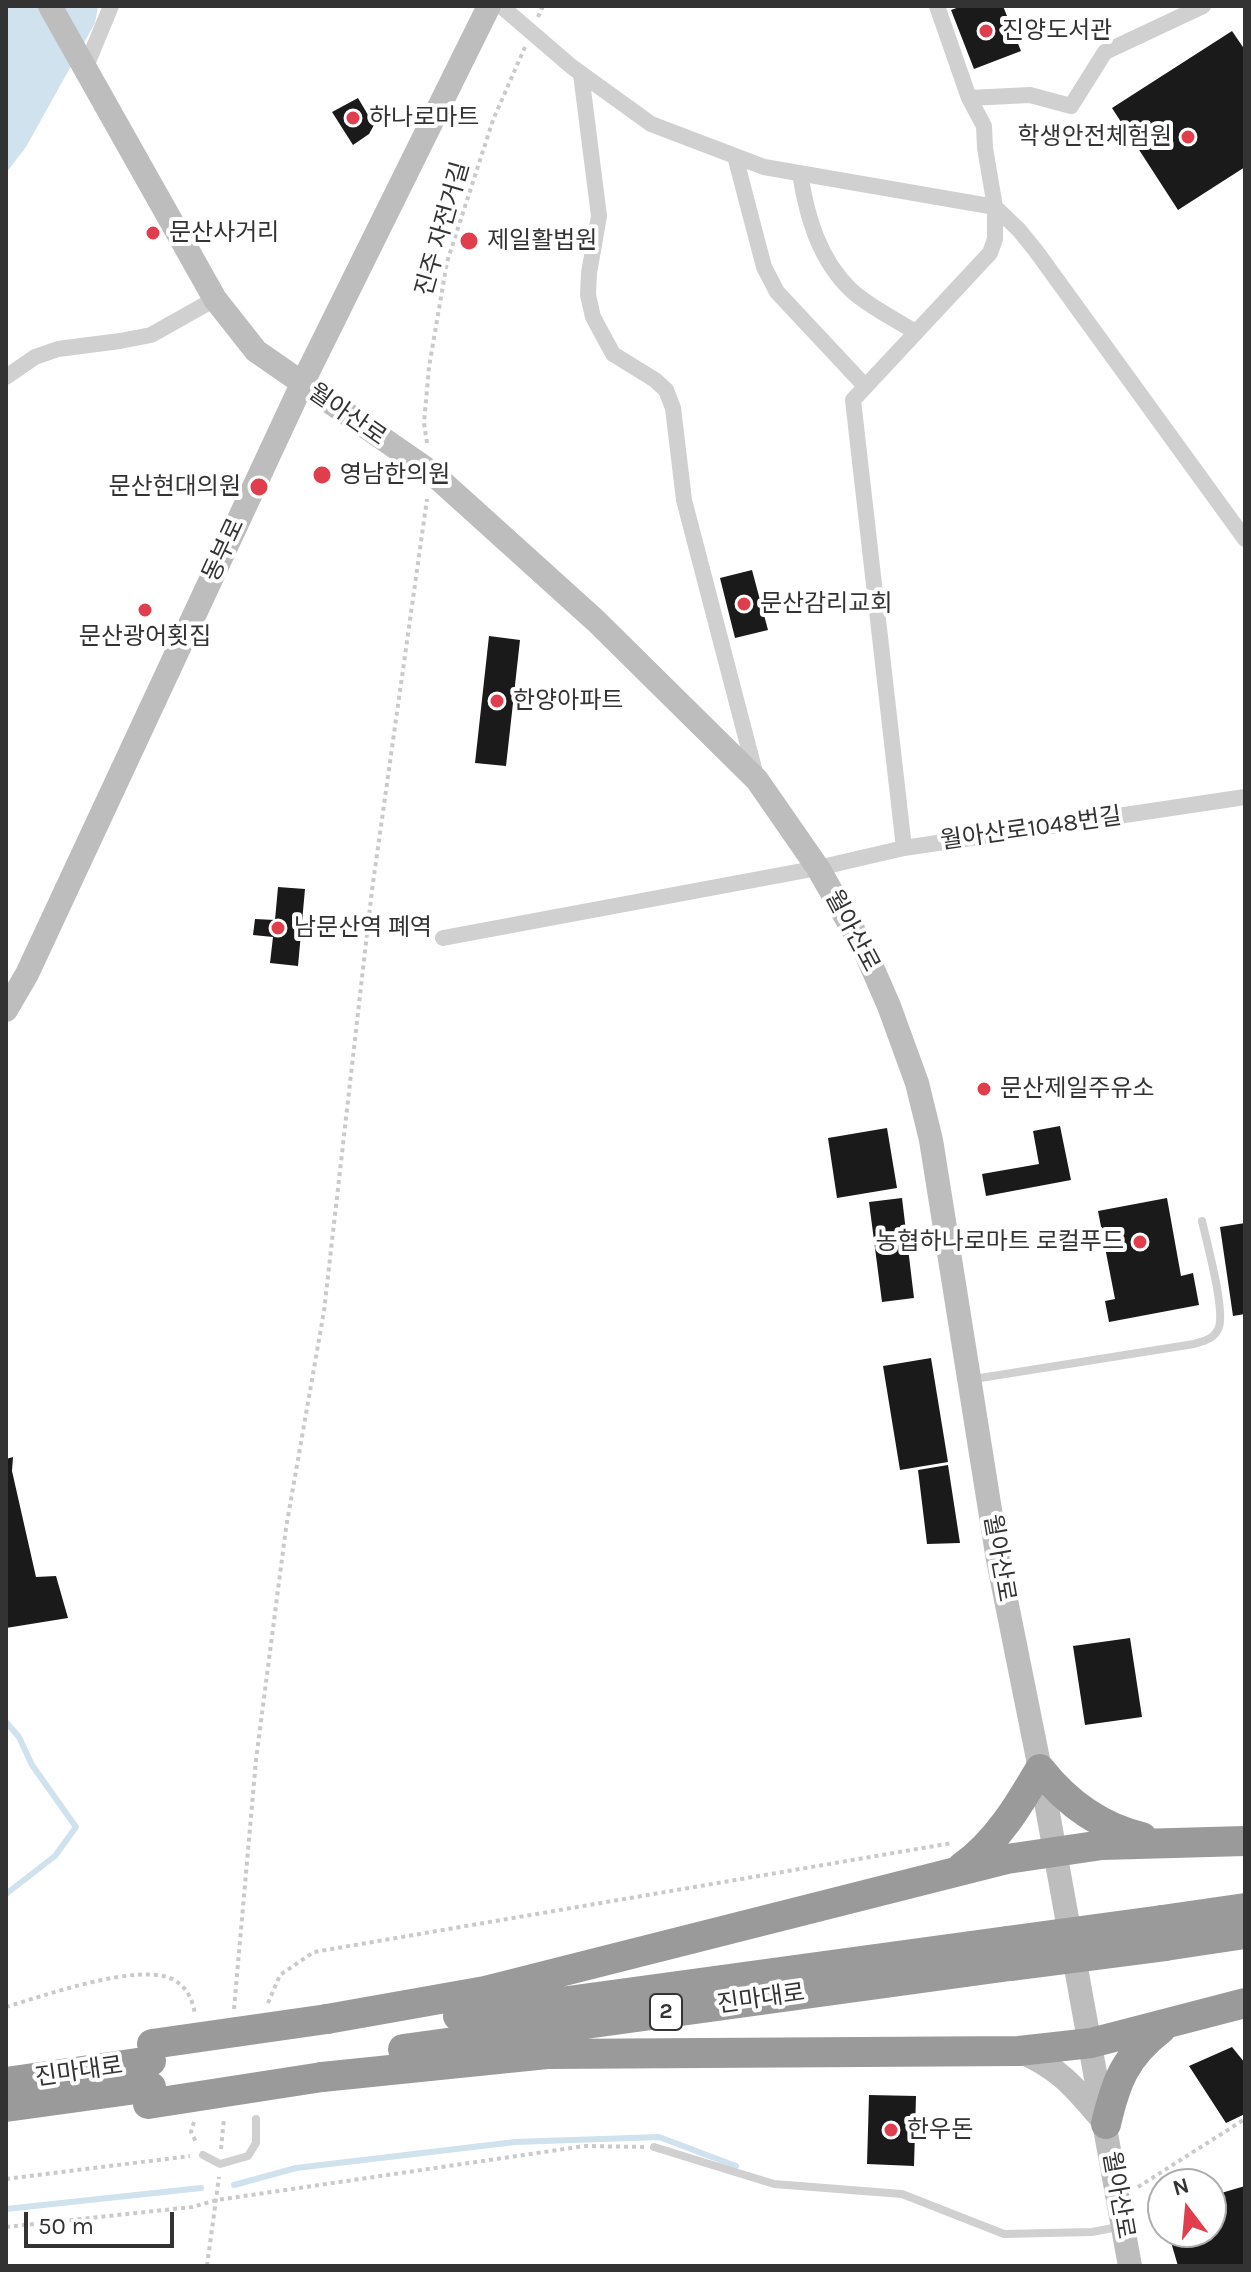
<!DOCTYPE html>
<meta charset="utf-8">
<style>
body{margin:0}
#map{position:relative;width:1251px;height:2272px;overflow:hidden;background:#fff;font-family:Karla,sans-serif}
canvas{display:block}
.frame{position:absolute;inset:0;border:8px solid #333;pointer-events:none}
.north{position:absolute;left:1147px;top:2168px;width:80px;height:80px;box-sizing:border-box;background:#fff;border:2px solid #adadad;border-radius:50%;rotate:344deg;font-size:22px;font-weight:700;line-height:32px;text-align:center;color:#333}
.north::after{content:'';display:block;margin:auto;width:28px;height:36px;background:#e03e4d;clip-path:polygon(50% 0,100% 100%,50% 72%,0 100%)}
.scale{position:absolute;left:24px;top:2212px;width:150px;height:36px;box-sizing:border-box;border:4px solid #333;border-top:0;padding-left:10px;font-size:24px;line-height:28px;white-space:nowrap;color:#333;-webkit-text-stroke:6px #fff;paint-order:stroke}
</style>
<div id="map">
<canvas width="1251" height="2272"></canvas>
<div class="frame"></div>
<div class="north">N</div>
<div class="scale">50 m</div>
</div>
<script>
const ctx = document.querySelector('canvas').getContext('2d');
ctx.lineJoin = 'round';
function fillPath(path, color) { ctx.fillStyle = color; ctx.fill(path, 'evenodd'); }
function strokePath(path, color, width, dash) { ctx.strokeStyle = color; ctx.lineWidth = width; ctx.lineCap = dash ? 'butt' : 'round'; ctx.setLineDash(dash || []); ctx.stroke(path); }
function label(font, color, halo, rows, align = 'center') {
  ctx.font = font + ' Karla,"Noto Sans KR",sans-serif'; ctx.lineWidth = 8; ctx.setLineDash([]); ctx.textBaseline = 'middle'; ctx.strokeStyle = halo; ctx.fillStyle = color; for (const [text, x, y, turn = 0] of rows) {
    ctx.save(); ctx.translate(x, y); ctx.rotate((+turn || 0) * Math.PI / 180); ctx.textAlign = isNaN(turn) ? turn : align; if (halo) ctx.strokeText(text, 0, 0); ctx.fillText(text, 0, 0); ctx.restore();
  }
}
fillPath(new Path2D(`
 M6,6H98L95,23L26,147L6,173Z`), '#cfe2ed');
strokePath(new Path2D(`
 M6,1722L19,1737L32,1765L76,1827L55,1856L6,1894
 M234,2185L296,2168L515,2142L659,2137L736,2166
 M6,2209L201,2188`), '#cfe2ed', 6);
fillPath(new Path2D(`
 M962,6H1003L1021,51L974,69L951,10Z
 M1232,31L1245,50V167L1178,210L1112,108Z
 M358,98L374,125L369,134L353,145L332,112Z
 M752,570L768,630L735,638L720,578Z
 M489,636L520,640L506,766L475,763Z
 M278,887L305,889L298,966L270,963L273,937L253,935L255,919L275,920Z
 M1060,1126L1071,1180L986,1196L982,1174L1039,1164L1033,1131Z
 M887,1128L897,1188L837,1198L828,1138Z
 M902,1198L914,1298L882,1302L869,1202Z
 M1167,1198L1181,1276L1193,1273L1199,1305L1109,1322L1105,1301L1115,1299L1098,1211Z
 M1245,1223V1314L1233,1316L1220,1227Z
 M931,1358L948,1462L900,1470L883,1366Z
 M13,1457L12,1471L36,1577L56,1576L68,1618L6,1628V1459Z
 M948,1465L960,1543L927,1544L918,1470Z
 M1130,1638L1142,1717L1085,1725L1073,1646Z
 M1232,2047L1245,2063V2114L1226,2123L1189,2066Z
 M869,2095L916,2096L914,2166L867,2164Z
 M1245,2186V2266H1178L1168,2232H1211V2196Z`), '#1a1a1a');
strokePath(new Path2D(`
 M538,17L543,6
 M427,443L424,423L429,367L447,262L493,120L525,47
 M268,2003L280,1975L314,1952L952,1843
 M6,2007C43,1996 141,1961 174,1980C188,1988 193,2001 195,2015
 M234,2009L256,1760L286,1528L324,1311L372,890L427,499
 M194,2122L191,2132L197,2144
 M221,2149L224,2118
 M6,2179L190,2156
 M1138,2187L1245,2119
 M6,2227L192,2207L217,2200L585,2146L644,2147
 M207,2266L219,2177`), '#cacaca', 4, [4, 4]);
strokePath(new Path2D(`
 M974,1379L1194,1344C1204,1341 1215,1339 1219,1327C1225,1309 1207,1243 1202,1221
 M654,2147L774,2184L902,2194L1004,2234L1092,2232L1118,2227
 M203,2155L220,2164L248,2156L256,2143V2119`), '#d0d0d0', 8);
strokePath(new Path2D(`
 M501,6L572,67L651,124L764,167L995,207L1019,230L1036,251L1245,539
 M937,6L969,98L1030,95L1071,106L1105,52L1203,6
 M85,69L111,6
 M581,74L599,216L589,273L588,295L593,317L613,354L655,380L666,390L673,408L684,500L756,776
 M735,156L764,267L777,292L865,386
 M800,174C807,217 819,260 852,291C870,307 895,319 915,332
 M6,377L35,357L58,349L120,341L151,335L215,299
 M904,848L853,400L990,253L995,239V207L985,148L984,126L969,98
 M443,938L818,868L904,848L1245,797`), '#d0d0d0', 16);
strokePath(new Path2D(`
 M50,6L215,299L256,351L431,472L596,621L757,780L818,868L865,951L889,1006L917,1083L931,1140L998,1560L1040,1769L1130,2266
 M6,1010L27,974L302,384L489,6
 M1019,2051C1059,2067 1077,2090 1104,2122`), '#bdbdbd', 24);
strokePath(new Path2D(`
 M962,1867C997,1842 1019,1805 1040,1769C1066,1802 1100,1827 1142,1837
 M1162,1920L1245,1908
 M1165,1946L1245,1934
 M458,2016L1007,1941
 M327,2019L485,1991L1007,1859L1102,1845L1245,1841
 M403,2049L1010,1966
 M322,2077L547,2054L1019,2051L1091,2043L1245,2003
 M6,2082L151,2061
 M6,2107L151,2087
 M1106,2124C1116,2081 1125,2057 1161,2029`), '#9a9a9a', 30);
strokePath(new Path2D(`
 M1007,1941L1162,1920
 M1010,1966L1165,1946
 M152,2044L327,2019
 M148,2104L322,2077`), '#9a9a9a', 30);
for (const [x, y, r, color] of [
 [986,31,8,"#e03e4d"],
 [353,118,8,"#e03e4d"],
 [1188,137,8,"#e03e4d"],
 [153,233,8,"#e03e4d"],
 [469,241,10,"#e03e4d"],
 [322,475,10,"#e03e4d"],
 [259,487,10,"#e03e4d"],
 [744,604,8,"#e03e4d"],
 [145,610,8,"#e03e4d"],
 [497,701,8,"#e03e4d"],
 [278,928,8,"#e03e4d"],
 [984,1089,8,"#e03e4d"],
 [1140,1242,8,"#e03e4d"],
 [891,2130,8,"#e03e4d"]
]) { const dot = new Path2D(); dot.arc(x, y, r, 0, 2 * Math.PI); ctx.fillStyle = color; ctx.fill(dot); strokePath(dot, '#fff', 3); }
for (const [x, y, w] of [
 [666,2012,32]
]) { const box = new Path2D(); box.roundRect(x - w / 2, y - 18, w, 36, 6); ctx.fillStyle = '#fff'; ctx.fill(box); strokePath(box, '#333', 2); }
label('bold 22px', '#333', null, [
 ["2",666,2012]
]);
label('24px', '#333', '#fff', [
 ["진양도서관",1002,31],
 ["하나로마트",369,118],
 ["학생안전체험원",1172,137,"right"],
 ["문산사거리",169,233],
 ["제일활법원",487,241],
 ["영남한의원",340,475],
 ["문산현대의원",241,487,"right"],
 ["문산감리교회",760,604],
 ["문산광어횟집",145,637,"center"],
 ["한양아파트",513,701],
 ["남문산역 폐역",294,928],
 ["문산제일주유소",1000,1089],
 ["농협하나로마트 로컬푸드",1124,1242,"right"],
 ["한우돈",907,2130]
], 'left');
label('24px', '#333', '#fff', [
 ["진주 자전거길",443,229,-74],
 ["월아산로",347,415,35],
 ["동부로",224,550,-65],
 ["월아산로1048번길",1031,829,-8],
 ["월아산로",852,931,62],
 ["월아산로",999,1558,80],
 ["진마대로",761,1999,-8],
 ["진마대로",79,2072,-8],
 ["월아산로",1118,2195,80]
]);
</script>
